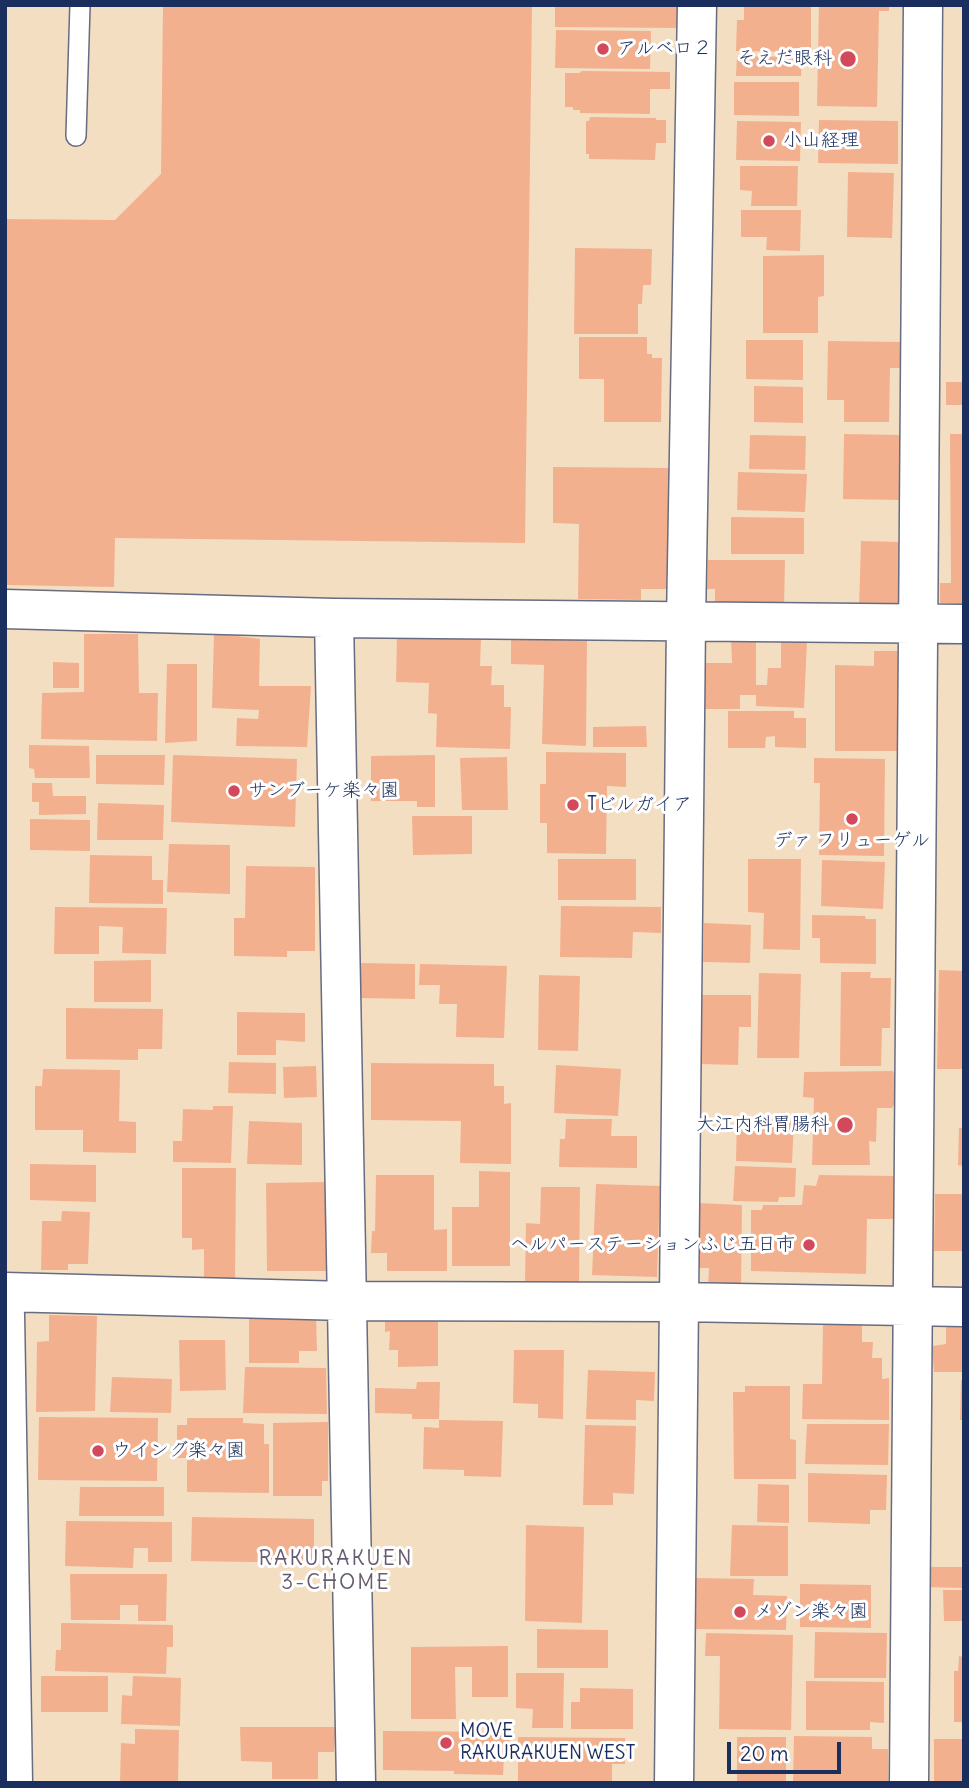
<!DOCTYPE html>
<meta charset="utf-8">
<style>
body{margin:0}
#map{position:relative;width:969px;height:1788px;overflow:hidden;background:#f3dec2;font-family:Delius,sans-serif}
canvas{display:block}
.frame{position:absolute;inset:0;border:7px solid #1b2f5e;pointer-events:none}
.scale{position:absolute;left:727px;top:1742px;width:114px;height:32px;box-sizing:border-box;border:4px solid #1b2f5e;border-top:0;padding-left:9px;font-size:21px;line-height:24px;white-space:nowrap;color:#1b2f5e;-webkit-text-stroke:5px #fff;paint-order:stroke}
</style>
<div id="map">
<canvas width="969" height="1788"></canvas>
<div class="frame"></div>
<div class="scale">20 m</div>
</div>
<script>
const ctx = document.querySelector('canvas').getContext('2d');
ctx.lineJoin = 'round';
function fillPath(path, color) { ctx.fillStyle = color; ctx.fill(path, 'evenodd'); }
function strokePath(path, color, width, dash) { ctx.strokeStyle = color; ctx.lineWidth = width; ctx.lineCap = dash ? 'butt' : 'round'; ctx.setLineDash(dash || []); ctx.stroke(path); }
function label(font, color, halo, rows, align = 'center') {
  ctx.font = font + ' Delius,"Klee One",sans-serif'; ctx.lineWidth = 6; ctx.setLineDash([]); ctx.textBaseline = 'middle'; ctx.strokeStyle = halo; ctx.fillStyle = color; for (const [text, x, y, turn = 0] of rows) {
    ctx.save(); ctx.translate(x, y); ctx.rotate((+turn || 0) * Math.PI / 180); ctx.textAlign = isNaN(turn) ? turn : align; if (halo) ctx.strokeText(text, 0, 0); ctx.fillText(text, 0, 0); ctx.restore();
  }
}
fillPath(new Path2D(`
 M163,5H532L525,543L115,538L114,587L5,585V219L115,220L161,174Z
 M555,5H680V28L555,27Z
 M744,5H811V52L736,51L737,20H744Z
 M819,5H889V11H879L877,107L817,106Z
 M556,30L651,31L650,69L555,68Z
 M737,56L802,57L801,76H736Z
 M581,71L670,72V89H650V114L580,113V110H573V107H565V73H580Z
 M734,82H799V116L734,115Z
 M590,117L656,118V120H666V143H656L655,160L589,159V154H586V121H589Z
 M819,120L898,121V164L818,163Z
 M737,121L801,122L800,161L736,160Z
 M740,166H798L797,206H751L752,191L740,190Z
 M848,172L894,173L892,238L847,237Z
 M741,210H801L800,251L766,250L767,237H741Z
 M575,248L652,249L651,285H643L642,304H638V334H574Z
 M824,255V296L818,297V333H763V256Z
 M579,337H647V354H652V358H662L661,422H604V379H579Z
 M746,340H803V380L746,379Z
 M828,341L901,342L900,368H890L889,422H844V400H827Z
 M946,382H964V405H946Z
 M754,386L803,387V423L754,422Z
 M844,434L901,435L900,500L843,499Z
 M950,434H964V605L940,606V583H951Z
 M750,435L806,436L805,470L749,469Z
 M553,467L673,468V514H669L668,589H641V600L578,599L579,524L553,523Z
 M738,472L807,474L805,512L737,510Z
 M731,517L804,518V554H731Z
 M861,541L902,542L900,609L859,608Z
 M708,560H785L784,607L715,606V589H707Z
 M214,633L260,639L259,686H311L307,747L236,746L237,718L258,719L259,710L212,708Z
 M84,634H138L139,693H158L157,741L41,739L42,693L84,692Z
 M397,636L481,638L480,666H492L491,685H504V707H511L510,749L436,747L437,714L428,713L429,683L396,682Z
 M511,636L587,639L586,746L542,744L544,665L511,664Z
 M731,639H756V685H767L768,668H781V640L807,641L804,708L756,706V695H740V709H704V663H732Z
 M874,651H902L903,689H897V751H835V665L874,666Z
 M53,662L79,663V688H53Z
 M167,664H197V741L165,743Z
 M728,711H794V718H806V748L775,747V736L766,737L765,748H728Z
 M646,726L647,747H593V727Z
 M29,745L89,746L90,778H35L34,769L29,768Z
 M546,752L626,753V787L607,786L606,854L547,853V823H540V784H546Z
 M96,755H165L164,785L96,784Z
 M173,755L297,759L295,827L171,822Z
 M435,755V807H417V801H371V756Z
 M507,757L508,810H462L460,758Z
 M814,758L885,759L884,856L819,855L820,783H814Z
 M32,783H52L53,796H86V814L39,815V802H32Z
 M98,803L164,805L163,840H97Z
 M412,816H472V854L413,855Z
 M30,819L90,820V851L30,850Z
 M169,844L230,845V894L167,892Z
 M90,855L152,856V880H163V904L89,903Z
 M558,859H636V900H558Z
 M748,859H801L800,950L763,949L764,913L748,912Z
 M822,860L885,862L883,909L821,906Z
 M246,866L315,867V951H287V957L234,956V918H245Z
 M561,906L661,907V933L633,932L632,958L560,957Z
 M55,907L167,908L166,954L122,953L123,927L99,926V954H54Z
 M812,915L865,916L866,919H876V964L820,963V938H812Z
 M704,923L751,925L750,963L703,962Z
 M151,960V1002H94V961Z
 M357,963L415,964V999L357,998Z
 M420,964L507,966L504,1038L456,1037L457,1004H439L440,985H419Z
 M939,970L964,971V1069H937Z
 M841,972H871L870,978H891L890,1028H882L881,1066H840Z
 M759,973L801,974L799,1058H757Z
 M539,975L580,976L578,1051L538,1050Z
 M701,995H751V1027H739L738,1065L700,1064Z
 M66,1008L163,1009L162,1049H138V1060L66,1059Z
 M237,1012L305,1013V1042L276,1040V1055H237Z
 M229,1062L276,1063V1094L228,1093Z
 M371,1063L494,1064V1086H504V1104L511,1103V1164L460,1163L461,1121L371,1120Z
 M556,1065L621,1069L618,1116L554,1113Z
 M316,1066L317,1097L284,1098L283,1067Z
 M43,1069L120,1070L119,1121L136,1122V1153L83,1152V1130H35V1086H42Z
 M893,1071L898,1084V1098L892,1108H877L876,1142L869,1141L870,1165H812L814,1098L803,1097L804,1072Z
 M213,1106H233L231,1163L173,1162V1141H182L183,1109L213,1110Z
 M737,1118L794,1120L792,1163L736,1161Z
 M566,1119H612L611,1136H637V1168L559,1167L560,1139H565Z
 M249,1121L302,1123V1165L247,1164Z
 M959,1128H964V1166L958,1165Z
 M30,1164L96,1165V1202L30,1200Z
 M735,1166L796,1168L795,1197H779L778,1202L733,1201Z
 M182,1168H236L235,1280H204V1249L192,1250V1238H182Z
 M479,1171L510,1172V1266H452V1207H479Z
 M376,1175H434V1230L447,1229V1271H387V1253H371L372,1231H375Z
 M819,1175L896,1176V1219H867L866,1274L751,1271V1210H762L763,1205H802L804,1185L816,1186Z
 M325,1182L326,1271H267L266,1183Z
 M596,1184L660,1186L657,1277L592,1275Z
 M541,1187H580L579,1284L525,1283L526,1223L540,1224Z
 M935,1194H964V1251H934Z
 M698,1203L742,1205L741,1287L708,1286L709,1268H696Z
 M62,1211L90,1212L88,1264H68V1270H41L42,1221H61Z
 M385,1314L438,1315V1366L398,1367V1350H389L390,1331L385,1332Z
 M49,1315L97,1316L95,1411L36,1412L37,1342L49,1341Z
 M249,1316H316L317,1351H299V1363H249Z
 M946,1322H964V1372H934L932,1346L946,1344Z
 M823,1324H862V1342H873L872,1358H882V1379L889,1378V1420L802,1419L803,1384H822Z
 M179,1340H225L226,1390L180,1391Z
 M514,1350H564L563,1419L538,1418V1404L513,1403Z
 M245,1367L326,1368L327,1414L243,1413Z
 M588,1370L655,1372L654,1401L636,1400V1420L586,1419Z
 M112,1377L172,1379L171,1413L110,1412Z
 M961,1380H964V1420H960Z
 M417,1382H440L439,1419H412V1414L375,1413V1388L416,1389Z
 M745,1386H790V1439L796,1440V1479H734L733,1392H745Z
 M39,1417L158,1418L157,1481L38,1480Z
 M187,1418H243V1423L264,1424V1444H269V1493L187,1492V1458H177V1425H187Z
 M439,1420L503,1421L501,1477L464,1476V1470L423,1469L424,1427L439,1428Z
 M328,1422V1481H322V1496H273V1423Z
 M807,1424H889L888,1465L805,1464Z
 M585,1425L636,1426L634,1494L613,1493V1505H583Z
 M808,1473L887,1475L886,1510H870V1524L808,1522Z
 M758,1484L789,1485V1523L757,1522Z
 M80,1487H164V1516H79Z
 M192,1517L314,1519V1563L191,1561Z
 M66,1521L172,1522V1562H148V1548H134L133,1568L65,1566Z
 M526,1525L584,1527L582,1623L525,1621Z
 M732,1525L788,1526V1576H730Z
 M924,1567H964L963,1588L924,1587Z
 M70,1574H167L166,1621H138V1605H120V1620H71Z
 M694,1578L754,1579L753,1595L787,1596L786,1630L693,1629Z
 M800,1584L871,1585V1628L800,1627Z
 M943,1590H964V1621H944Z
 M61,1623L173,1625V1647H167L166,1674L55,1671L56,1650H61Z
 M537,1629L608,1630V1668H537Z
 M815,1632L887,1633L886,1678H814Z
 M706,1633L793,1635L791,1730L719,1729L720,1656H705Z
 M508,1646V1697H472V1667H455L456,1719H411V1647Z
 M959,1656L964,1657V1722H954V1671H958Z
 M516,1673H564L563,1728H532L533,1709L516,1708Z
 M41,1676H108V1712H41Z
 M133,1676L181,1678L180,1726L121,1724L122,1695L132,1696Z
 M806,1681L884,1682V1723L870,1722V1730H806Z
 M580,1688L633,1689V1729H571V1702H580Z
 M240,1727H336L334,1752H318V1779H272V1762L241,1761Z
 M135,1729L179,1730L178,1783H120L121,1743L135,1744Z
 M383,1731L510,1732L509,1755H504L503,1775L454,1774V1771L383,1770Z
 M794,1736L872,1737V1749H888V1783H793Z
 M518,1737L625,1738V1764H612V1783H518Z
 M737,1737H786V1783H737Z
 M934,1739H964V1783H934Z`), '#f3b08e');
const service = new Path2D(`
 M76,136L80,5`);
const minor = new Path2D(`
 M5,609L334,618L964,624
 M334,618L356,1783
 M5,1292L346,1301L678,1302L964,1307
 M5,1314L13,1783
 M674,1783L686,621L697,5
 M909,1783L923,5`);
strokePath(service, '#676c81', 22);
strokePath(minor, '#676c81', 41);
strokePath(service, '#fff', 19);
strokePath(minor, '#fff', 38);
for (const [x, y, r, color] of [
 [603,49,7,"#d1495b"],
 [848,59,9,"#d1495b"],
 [769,141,7,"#d1495b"],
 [234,791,7,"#d1495b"],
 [573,805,7,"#d1495b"],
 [852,819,7,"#d1495b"],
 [845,1125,9,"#d1495b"],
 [809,1245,7,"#d1495b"],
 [98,1451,7,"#d1495b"],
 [740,1612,7,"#d1495b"],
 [446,1743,7,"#d1495b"]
]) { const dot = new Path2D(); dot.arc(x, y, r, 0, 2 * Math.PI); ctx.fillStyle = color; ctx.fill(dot); strokePath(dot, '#fff', 2.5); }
label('19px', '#1b2f5e', '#fff', [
 ["アルベロ２",617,49],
 ["そえだ眼科",832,59,"right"],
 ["小山経理",783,141],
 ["サンブーケ楽々園",248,791],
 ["Tビルガイア",587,805],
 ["デァ フリューゲル",852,841,"center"],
 ["大江内科胃腸科",829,1125,"right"],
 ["ヘルパーステーションふじ五日市",795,1245,"right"],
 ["ウイング楽々園",112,1451],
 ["メゾン楽々園",754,1612],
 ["MOVE",460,1732],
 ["RAKURAKUEN WEST",460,1754]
], 'left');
ctx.letterSpacing = '2px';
label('21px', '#675c6f', '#fff', [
 ["RAKURAKUEN",336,1559],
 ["3-CHOME",336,1583]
]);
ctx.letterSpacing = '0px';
</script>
